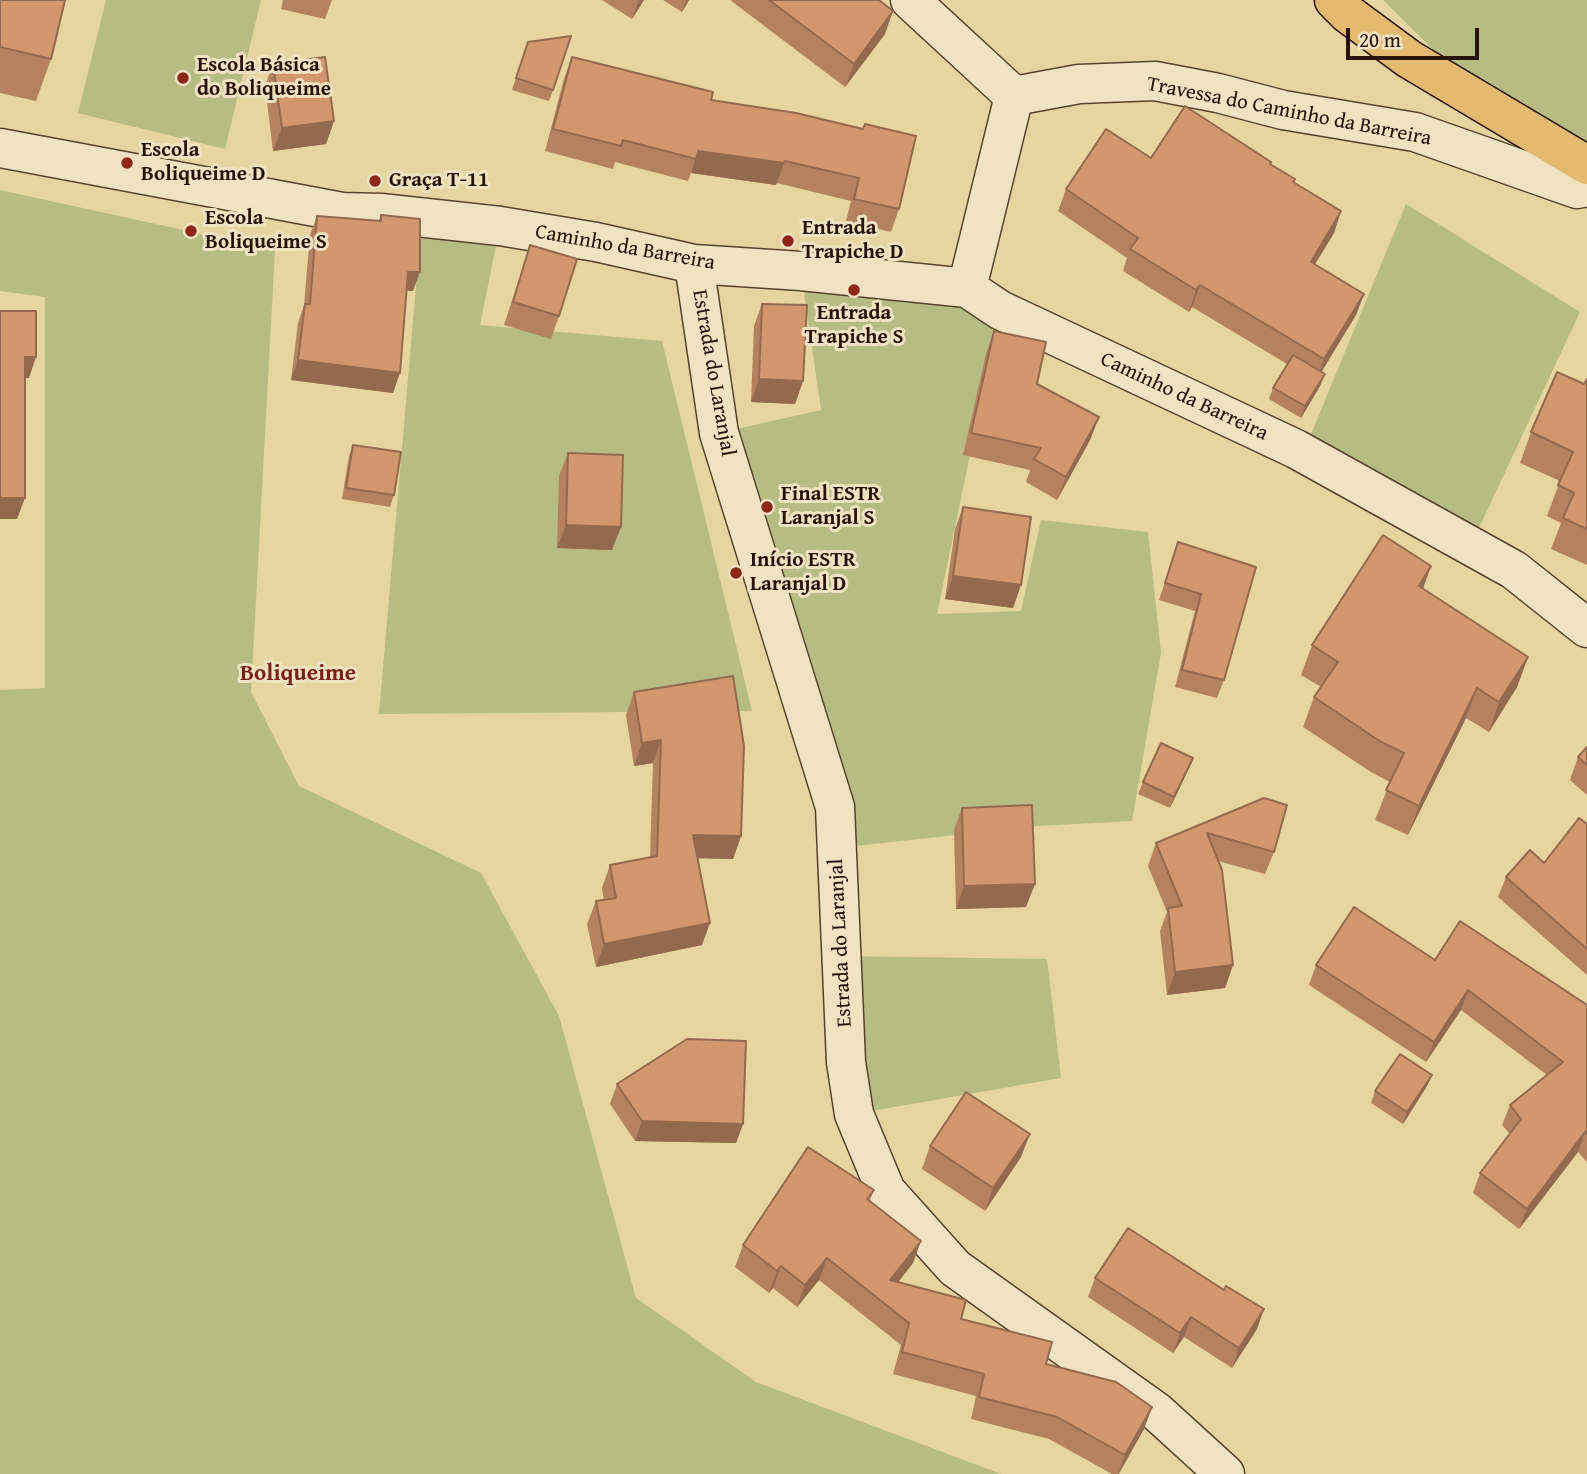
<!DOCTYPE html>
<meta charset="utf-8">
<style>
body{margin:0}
#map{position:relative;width:1587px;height:1474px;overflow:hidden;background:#e6d4a1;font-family:"Gentium Book Plus",serif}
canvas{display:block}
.scale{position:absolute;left:1346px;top:28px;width:133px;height:32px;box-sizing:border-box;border:4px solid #271108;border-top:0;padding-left:9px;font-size:21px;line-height:24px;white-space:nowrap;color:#271108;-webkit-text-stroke:5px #efe3c2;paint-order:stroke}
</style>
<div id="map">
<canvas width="1587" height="1474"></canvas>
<div class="scale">20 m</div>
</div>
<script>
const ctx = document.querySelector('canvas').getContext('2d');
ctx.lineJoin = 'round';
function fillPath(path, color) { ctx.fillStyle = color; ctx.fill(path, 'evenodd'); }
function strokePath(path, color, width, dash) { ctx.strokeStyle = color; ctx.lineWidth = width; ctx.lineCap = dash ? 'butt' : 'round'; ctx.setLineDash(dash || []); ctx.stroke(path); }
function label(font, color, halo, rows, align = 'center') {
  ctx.font = font + ' "Gentium Book Plus",serif'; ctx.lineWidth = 6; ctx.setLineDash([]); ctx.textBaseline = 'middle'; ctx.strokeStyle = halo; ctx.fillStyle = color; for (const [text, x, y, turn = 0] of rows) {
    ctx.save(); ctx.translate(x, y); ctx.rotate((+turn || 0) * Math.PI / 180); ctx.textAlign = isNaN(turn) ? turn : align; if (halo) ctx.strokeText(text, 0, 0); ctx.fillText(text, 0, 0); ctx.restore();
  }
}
fillPath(new Path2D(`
 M106,0H261L225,149L78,113Z
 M1383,0H1587V203Z
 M0,190L275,250L251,692L299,786L481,873L559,1016L636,1298L756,1382L1001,1474H0V690L45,688V297L0,291Z
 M1406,204L1580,312L1478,530L1309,439Z
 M422,217L500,226L480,325L662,341L752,711L379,714Z
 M801,271L1000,310L937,614L1021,611L1041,520L1148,532L1161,653L1132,821L1038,826L837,848L719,433L821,410Z
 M842,956L1047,959L1061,1078L854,1114Z`), '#b6bc83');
const minor = new Path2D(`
 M910,0L1014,96
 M1014,96L1079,84L1155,81L1218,93L1283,110L1415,132L1577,189L1587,187
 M0,148L342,212L381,213L500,226L596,242L694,264L801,271L967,288L1000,310L1296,449L1514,570L1587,628
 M694,264L719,433L835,807L846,1062L854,1114L886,1191L955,1268L1157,1412L1225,1474
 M967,288L1014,96`);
const major = new Path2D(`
 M1334,0L1348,14L1409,59L1587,165`);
strokePath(minor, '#57422e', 41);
strokePath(major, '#271108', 41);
strokePath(minor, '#efe3c2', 38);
strokePath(major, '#e3ba70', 38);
fillPath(new Path2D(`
 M0,0L51,59L36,101L0,93Z
 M283,0H332L325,19L281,9Z
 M602,0H644L632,19Z
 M663,0H689L682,12Z
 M730,0H879L885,34L845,87Z
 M528,42L553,90L549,101L512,90Z
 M572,57L711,100L796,113L899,209L891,232L846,221L851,201L777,183L776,185L691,173L688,181L615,162L613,169L545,151L564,79Z
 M273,64L334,121L326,144L273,151L265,86Z
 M1270,164L1295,179L1294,183L1341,211L1334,233L1315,264L1364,294L1356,315L1321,372L1325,374L1320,386L1301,418L1269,399L1273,388L1287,364L1192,307L1189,312L1123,271L1127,258L1058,211L1066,189Z
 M381,215L413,291H407L393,393L291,380L298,323L304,305L310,235L317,216L379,220Z
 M530,245L559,316L551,339L504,325Z
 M762,304L803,381L795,404L751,402L754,326Z
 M994,331L1037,384L1099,417L1090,440L1057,500L1026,482L1030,470L963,455L986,354Z
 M1587,379V565L1551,549L1561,523L1547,516L1560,481L1520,463L1531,432L1584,384Z
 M353,445L394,495L390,507L342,499L349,456Z
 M568,453L612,550L557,548L559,476Z
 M963,507L1021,585L1013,608L945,599L955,529Z
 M1178,542L1256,567L1224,680L1217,698L1175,687L1195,611L1159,600Z
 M1431,566L1423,589L1528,657L1517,687L1489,732L1466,718L1408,835L1375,820L1390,782L1371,772L1303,727L1314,697L1321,687L1301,675L1312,645Z
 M634,692L741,836L733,859L698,858L702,945L596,967L587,924L596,901L604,900L602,888L610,865L650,857L653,763L634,766L626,715Z
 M1587,747V795L1570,780L1578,757Z
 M1193,758L1188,770L1170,808L1138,794L1143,782Z
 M1264,798L1274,852L1265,874L1218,861L1233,965L1225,988L1167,995L1160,931L1167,912L1148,866L1156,843Z
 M962,808L1026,907L956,909L954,830Z
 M1587,824V975L1498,897L1506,877L1544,863Z
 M1435,960L1587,1005V1162L1578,1152L1519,1229L1473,1193L1480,1173L1510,1134L1502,1125L1510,1105L1547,1075L1461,1010L1426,1062L1309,985L1316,965Z
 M1432,1075L1427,1086L1403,1124L1371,1103L1375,1091Z
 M617,1084L743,1124L736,1143L635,1141L610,1104Z
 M930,1146L1021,1157L985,1211L922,1169Z
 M874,1190L870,1200L913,1263L898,1282L961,1319L1046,1364L1152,1407L1144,1429L1119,1474H1112L1049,1439L971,1419L976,1396L893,1374L901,1345L819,1280L797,1307L773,1288L769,1293L735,1267L743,1245Z
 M1095,1278L1224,1290L1257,1329L1232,1368L1184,1337L1173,1353L1088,1297Z`), '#b5825f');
fillPath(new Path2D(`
 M639,0H644L632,19Z
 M686,0H689L682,12Z
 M893,11L885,34L845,87L854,64Z
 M334,121L326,144L273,151L282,128Z
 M698,151L784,163L776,185L691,173Z
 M1341,211L1334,233L1303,284L1311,262Z
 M408,272H420L413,291H401Z
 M1200,285L1192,307L1189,312L1196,290Z
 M1364,294L1356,315L1316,381L1324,359Z
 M25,357H36L29,378H17Z
 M298,360L400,373L393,393L291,380Z
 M1325,374L1320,386L1301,418L1305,406Z
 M759,379L803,381L795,404L751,402Z
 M1099,417L1090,440L1057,500L1066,477Z
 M0,498H25L17,519H0Z
 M566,525L621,527L612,550L557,548Z
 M1431,566L1420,596L1419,586Z
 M953,576L1021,585L1013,608L945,599Z
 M1528,657L1517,687L1489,732L1499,702Z
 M1477,688L1466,718L1408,835L1419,806Z
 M661,740L653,763L634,766L642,743Z
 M1193,758L1188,770L1170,808L1174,797Z
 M693,835L741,836L733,859L685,858Z
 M1035,884L1026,907L956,909L964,886Z
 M710,923L702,945L596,967L604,944Z
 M1233,965L1225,988L1167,995L1175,972Z
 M1468,990L1461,1010L1426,1062L1434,1042Z
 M1432,1075L1427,1086L1403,1124L1407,1112Z
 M642,1121L743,1124L736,1143L635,1141Z
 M1585,1132L1578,1152L1519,1229L1527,1209Z
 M1030,1134L1021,1157L985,1211L993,1188Z
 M921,1241L913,1263L882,1303L890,1280Z
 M827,1258L819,1280L797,1307L805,1285Z
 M781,1266L773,1288L769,1293L777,1271Z
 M1264,1309L1257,1329L1232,1368L1239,1348Z
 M1191,1317L1184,1337L1173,1353L1180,1333Z
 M1152,1407L1144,1429L1118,1474L1125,1455Z`), '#946a4e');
const building = new Path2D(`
 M0,0H65L51,59L0,47Z
 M769,0H879L893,11L854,64Z
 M571,36L553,90L516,78L528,42Z
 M325,57L334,121L282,128L273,64Z
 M572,57L713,92L711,100L796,113L863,129L865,124L916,136L899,209L854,199L859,178L785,161L784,163L698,151L696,159L623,140L621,146L553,129Z
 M1185,106L1271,162L1270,164L1295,179L1293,182L1341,211L1311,262L1364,294L1324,359L1200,285L1196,290L1130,249L1138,238L1066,189L1106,129L1151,158Z
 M381,215L420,219V272H408L400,373L298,360L305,304H310L317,216L381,221Z
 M530,245L577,259L559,316L513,302Z
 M762,304L807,305L803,381L759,379Z
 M0,311H36V357H25V498H0Z
 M994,331L1046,342L1037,384L1099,417L1066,477L1034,459L1041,448L971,433Z
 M1293,355L1325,374L1305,406L1273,388Z
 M1557,372L1584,384L1587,379V529L1563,518L1574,493L1558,485L1573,452L1531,432Z
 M353,445L401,452L394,495L346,488Z
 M568,453L623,455L621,527L566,525Z
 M963,507L1031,517L1021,585L953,576Z
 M1383,535L1431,566L1419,586L1528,657L1499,702L1477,688L1419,806L1386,790L1404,753L1381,742L1314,697L1338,662L1312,645Z
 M1178,542L1256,567L1224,680L1182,670L1201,594L1165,583Z
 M733,676L744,746L741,836L693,835L710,923L604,944L596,901L616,898L610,865L657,856L661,740L642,743L634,692Z
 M1161,743L1193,758L1174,797L1143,782Z
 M1587,747V765L1578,757Z
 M1264,798L1287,805L1274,852L1207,833L1222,870L1233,965L1175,972L1168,908L1182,906L1156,843Z
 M1032,805L1035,884L964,886L962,808Z
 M1579,818L1587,824V949L1506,877L1530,850L1544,863Z
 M1354,907L1435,960L1460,921L1587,1005V1134L1585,1132L1527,1209L1480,1173L1521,1119L1510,1105L1563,1062L1468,990L1434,1042L1316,965Z
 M687,1039L746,1041L743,1124L642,1121L617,1084Z
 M1400,1054L1432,1075L1407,1112L1375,1091Z
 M966,1092L1030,1134L993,1188L930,1146Z
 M808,1147L874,1190L867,1199L921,1241L890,1280L966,1300L961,1319L1052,1342L1046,1364L1116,1382L1152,1407L1125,1455L1057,1417L979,1397L984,1374L902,1352L909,1323L827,1258L805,1285L781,1266L777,1271L743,1245Z
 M1128,1228L1224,1290L1226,1286L1264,1309L1239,1348L1191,1317L1180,1333L1095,1278Z`);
fillPath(building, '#d3976f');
strokePath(building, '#946a4e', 2);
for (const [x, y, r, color] of [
 [183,78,7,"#8f2418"],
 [127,163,7,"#8f2418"],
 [375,181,7,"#8f2418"],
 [191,231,7,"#8f2418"],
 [788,241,7,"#8f2418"],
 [854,290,7,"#8f2418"],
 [767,507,7,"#8f2418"],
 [736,573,7,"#8f2418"]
]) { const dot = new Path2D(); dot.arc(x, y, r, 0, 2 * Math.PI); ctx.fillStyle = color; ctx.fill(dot); strokePath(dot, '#efe3c2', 2.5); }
label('bold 21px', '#271108', '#efe3c2', [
 ["Escola Básica",197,66],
 ["do Boliqueime",197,90],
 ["Escola",141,151],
 ["Boliqueime D",141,175],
 ["Graça T-11",389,181],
 ["Escola",205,219],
 ["Boliqueime S",205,243],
 ["Entrada",802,229],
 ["Trapiche D",802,253],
 ["Entrada",854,314,"center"],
 ["Trapiche S",854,338,"center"],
 ["Final ESTR",781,495],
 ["Laranjal S",781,519],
 ["Início ESTR",750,561],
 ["Laranjal D",750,585]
], 'left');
label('21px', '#271108', '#efe3c2', [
 ["Travessa do Caminho da Barreira",1289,112,11],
 ["Caminho da Barreira",625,248,10],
 ["Estrada do Laranjal",713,373,80],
 ["Caminho da Barreira",1184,397,25],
 ["Estrada do Laranjal",841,943,-93]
]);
label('bold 23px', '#7a1f14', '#efe3c2', [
 ["Boliqueime",298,674]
]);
</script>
